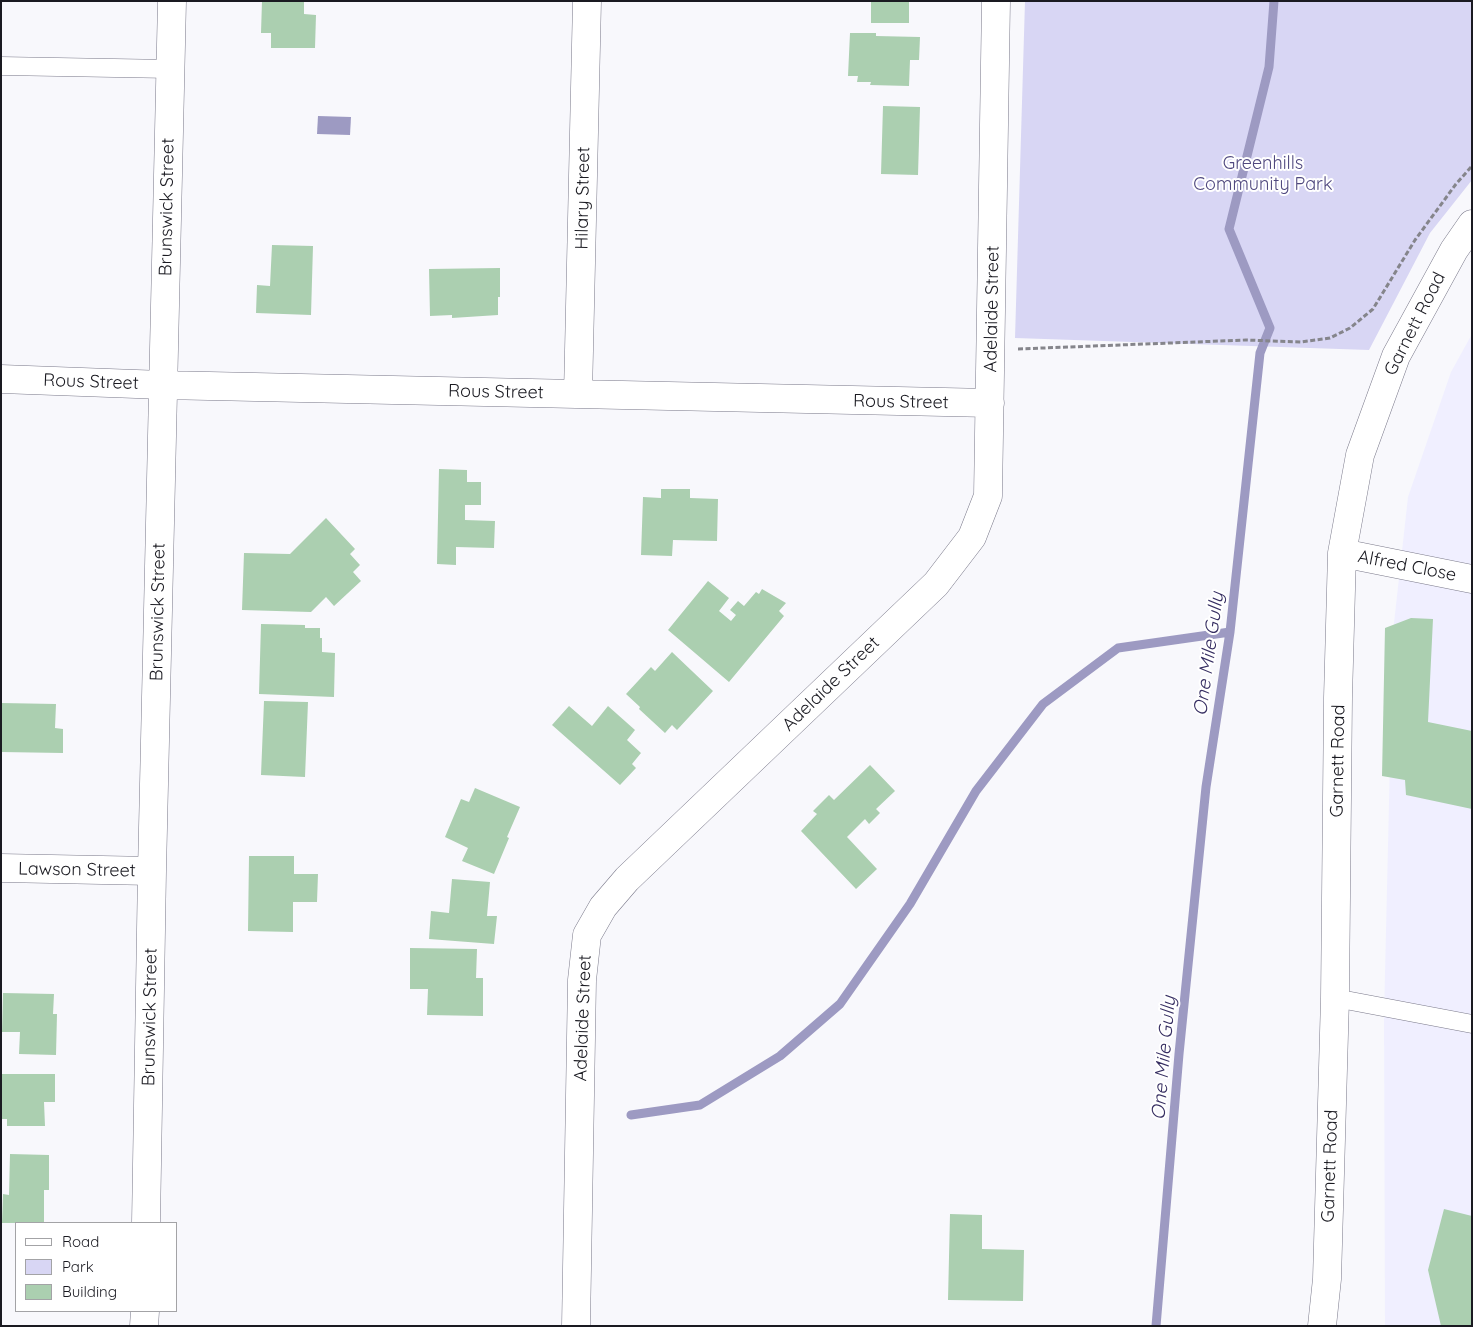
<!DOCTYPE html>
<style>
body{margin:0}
#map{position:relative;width:1473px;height:1327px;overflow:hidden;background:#f8f8fc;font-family:Quicksand,sans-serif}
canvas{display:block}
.frame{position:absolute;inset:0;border:2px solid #1a1a21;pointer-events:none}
.legend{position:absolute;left:15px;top:1222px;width:162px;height:90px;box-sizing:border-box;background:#fff;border:1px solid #a3a3a6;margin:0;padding:6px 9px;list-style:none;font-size:15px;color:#1a1a21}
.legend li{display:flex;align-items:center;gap:10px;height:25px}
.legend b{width:25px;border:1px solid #a3a3a6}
</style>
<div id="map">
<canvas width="1473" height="1327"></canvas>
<div class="frame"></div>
<ul class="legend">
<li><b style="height:6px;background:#fff"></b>Road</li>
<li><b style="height:14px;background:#d8d6f4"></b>Park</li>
<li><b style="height:14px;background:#abcfb0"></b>Building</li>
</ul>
</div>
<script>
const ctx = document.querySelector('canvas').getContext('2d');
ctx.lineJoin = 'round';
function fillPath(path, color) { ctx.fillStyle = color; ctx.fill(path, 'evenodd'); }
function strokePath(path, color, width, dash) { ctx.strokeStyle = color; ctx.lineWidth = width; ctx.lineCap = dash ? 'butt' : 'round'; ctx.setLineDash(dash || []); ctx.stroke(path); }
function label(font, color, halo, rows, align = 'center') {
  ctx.font = font + ' Quicksand,sans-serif'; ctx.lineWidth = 4; ctx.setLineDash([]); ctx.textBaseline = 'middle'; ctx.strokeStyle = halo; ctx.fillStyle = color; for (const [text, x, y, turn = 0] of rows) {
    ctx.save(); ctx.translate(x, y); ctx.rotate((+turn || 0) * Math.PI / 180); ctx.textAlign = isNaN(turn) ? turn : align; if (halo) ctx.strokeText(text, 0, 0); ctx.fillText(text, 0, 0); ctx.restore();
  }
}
fillPath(new Path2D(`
 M1472,334V1326H1385L1384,1016L1393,632L1408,497L1451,372Z`), '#f0efff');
fillPath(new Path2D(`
 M1025,1H1472V180L1430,233L1369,350L1015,338Z`), '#d8d6f4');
fillPath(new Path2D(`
 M318,116L351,117L350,135L317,134Z`), '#9d9ac2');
strokePath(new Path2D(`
 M631,1115L700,1105L780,1056L840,1004L910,904L976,791L1043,704L1118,648L1230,632
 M1156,1326L1179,1054L1206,787L1230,632L1260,353L1270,328L1229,229L1269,67L1274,1`), '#9d9ac2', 9);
fillPath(new Path2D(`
 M262,1H304V14L316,15L315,48H271V33H261Z
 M871,1H909V23H871Z
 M850,33H876V36L920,37L919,60H910L909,86L870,85L871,82H857L858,76H848Z
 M883,106L920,107L918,175L881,174Z
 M272,245L313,246L311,315L256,313L257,285L270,286Z
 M500,268V297H498V315L452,318V315L430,316L429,269Z
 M439,469L467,470V482H481V505H465V520L495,521L494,548L456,547V565L437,564Z
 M661,489H690V498L718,499L717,541L673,540L672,556L641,555L643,497L661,498Z
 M326,518L355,549L350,554L360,565L353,572L361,581L334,606L326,597L311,612L242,610L244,553L290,554Z
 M708,581L729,598L719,611L731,621L736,615L730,610L738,601L744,606L756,592L759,594L762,589L786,603L779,611L784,616L729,682L668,630Z
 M1411,618L1433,619L1428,722L1472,731V809L1406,795L1405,780L1382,776L1385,628Z
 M261,624L305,625V628H320V638H322V652L335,653L334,697L259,694Z
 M672,652L713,691L677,730L672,725L665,733L639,709L640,707L626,694L651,667L655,671Z
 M264,701L308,702L305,777L261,775Z
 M1,703L56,704L55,728L63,729V753L1,752Z
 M569,706L592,726L608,706L635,730L627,740L641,753L632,764L636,768L620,785L552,725Z
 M870,765L895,791L876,809L880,813L869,824L865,819L847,837L877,869L856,889L801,831L817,814L813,811L829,795L834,800Z
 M475,788L520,807L507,837L509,838L494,874L462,861L468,848L445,837L461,799L469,802Z
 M249,856H294V874H318L317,902H293V932L248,931Z
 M452,879L490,882L487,916H497L494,944L429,939L431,911L449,913Z
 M410,948L477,949L476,978H483V1016L427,1015L428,989H410Z
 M3,993L54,994L53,1014H57L56,1055L19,1054L20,1032H2Z
 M1,1074H55V1102H44L45,1126H7V1119H1Z
 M10,1154L49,1155V1190H44V1223H2L3,1194L9,1195Z
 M1444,1209L1472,1216V1326H1441L1428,1270Z
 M950,1214L982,1215V1249L1024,1250L1023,1301L948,1300Z`), '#abcfb0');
const service = new Path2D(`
 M1,66L171,69
 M1335,998L1472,1024`);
const minor = new Path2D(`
 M1,379L163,385L990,403
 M578,394L587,1
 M1342,553L1472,579
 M1,868L152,871
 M146,1223L152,871L172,1
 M144,1326L145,1311
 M576,1326L582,980L587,935L603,907L627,879L936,584L972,537L988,496L996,1
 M1322,1326L1327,1279L1335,998L1338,698L1342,553L1360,455L1396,356L1454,250L1472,224`);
strokePath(service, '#7a798a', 19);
strokePath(minor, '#7a798a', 29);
strokePath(new Path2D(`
 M1018,349L1246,340L1301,342L1330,338L1350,328L1373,309L1415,240L1456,184L1472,166`), '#85858b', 3, [5, 2.5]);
strokePath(service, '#fff', 18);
strokePath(minor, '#fff', 28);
label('18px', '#50497f', '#fff', [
 ["Greenhills",1263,164],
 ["Community Park",1263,185]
]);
label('18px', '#1a1a21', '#fff', [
 ["Hilary Street",583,198,-89],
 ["Brunswick Street",167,207,-89],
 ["Adelaide Street",992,309,-89],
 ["Garnett Road",1415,324,-63],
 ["Rous Street",91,382,2],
 ["Rous Street",496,392,1],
 ["Rous Street",901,402,1],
 ["Alfred Close",1407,566,11],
 ["Brunswick Street",158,612,-89],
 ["Adelaide Street",831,684,-44],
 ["Garnett Road",1338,761,-89],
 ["Lawson Street",77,870,1],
 ["Brunswick Street",150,1017,-89],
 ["Adelaide Street",583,1018,-88],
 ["Garnett Road",1330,1166,-88]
]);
label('italic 19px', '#362e62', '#fff', [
 ["One Mile Gully",1209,654,-82],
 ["One Mile Gully",1164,1058,-85]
]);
</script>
